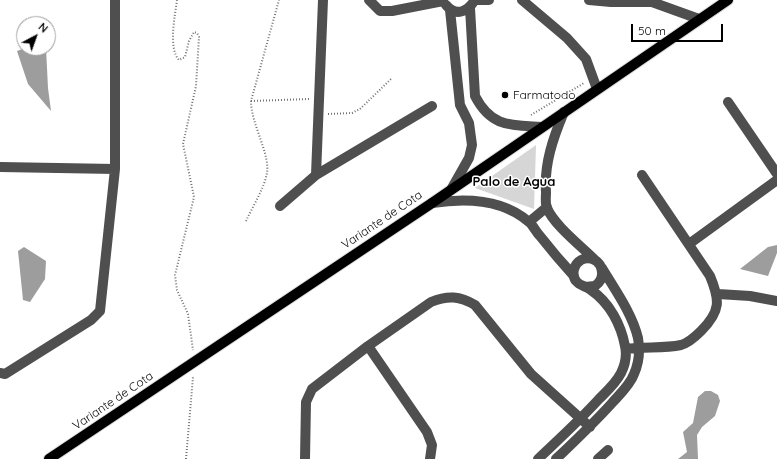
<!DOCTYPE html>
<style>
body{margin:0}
#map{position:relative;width:777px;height:459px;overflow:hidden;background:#fff;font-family:Quicksand,sans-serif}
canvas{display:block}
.north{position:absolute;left:16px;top:16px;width:40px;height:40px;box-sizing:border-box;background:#fff;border:1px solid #999;border-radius:50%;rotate:41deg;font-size:11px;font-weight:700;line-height:16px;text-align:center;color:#000}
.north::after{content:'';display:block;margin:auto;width:14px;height:18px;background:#000;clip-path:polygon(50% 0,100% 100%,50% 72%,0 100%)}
.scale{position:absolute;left:631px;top:24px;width:92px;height:18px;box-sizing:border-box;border:2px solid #000;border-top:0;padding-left:5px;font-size:12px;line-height:14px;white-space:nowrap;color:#000;-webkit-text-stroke:3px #fff;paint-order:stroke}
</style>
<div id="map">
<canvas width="777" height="459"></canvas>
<div class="north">N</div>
<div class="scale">50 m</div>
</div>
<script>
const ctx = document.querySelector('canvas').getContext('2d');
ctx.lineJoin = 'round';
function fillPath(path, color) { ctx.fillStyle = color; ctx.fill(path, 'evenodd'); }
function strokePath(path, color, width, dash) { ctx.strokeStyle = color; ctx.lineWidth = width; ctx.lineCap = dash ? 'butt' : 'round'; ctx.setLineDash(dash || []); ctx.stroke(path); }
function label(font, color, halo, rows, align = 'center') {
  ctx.font = font + ' Quicksand,sans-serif'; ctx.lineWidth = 3; ctx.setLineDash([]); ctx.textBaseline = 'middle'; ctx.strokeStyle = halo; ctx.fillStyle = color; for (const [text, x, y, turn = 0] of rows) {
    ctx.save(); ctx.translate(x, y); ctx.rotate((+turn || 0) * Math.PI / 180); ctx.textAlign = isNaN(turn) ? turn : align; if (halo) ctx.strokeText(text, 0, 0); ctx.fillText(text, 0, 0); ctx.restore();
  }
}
fillPath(new Path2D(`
 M536,145L534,209L475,188Z`), '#d6d6d6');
fillPath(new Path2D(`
 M25,48H46L48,88L51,111L28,84L17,51Z
 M777,245V253L768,276L740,269L768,247Z
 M24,247L46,261L45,279L30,302L23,300L18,251Z
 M705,391H711L718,395L720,401L715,416L702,427L697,435L698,459H678L687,452L683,432L693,423L698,397Z`), '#9d9d9d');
const major = new Path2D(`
 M49,459L432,203L728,0`);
strokePath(major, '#dbdbdb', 12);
strokePath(new Path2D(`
 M177,0C175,16 168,48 179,60L185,57L189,41L194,32L197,33L199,37L196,86L183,144L194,197L175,275L177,290L188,314L193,350
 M251,101L309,99
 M328,114L352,113L360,109L391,79
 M531,115L584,83
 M246,221C253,206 264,189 267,173C270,153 251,124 251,101L279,0
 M186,459L193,377`), '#717171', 2, [1, 2]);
strokePath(new Path2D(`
 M369,0L380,11H392L443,1
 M477,0H489
 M522,0L567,38L586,59L597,89
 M589,0L611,2H652L699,19
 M446,5C456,17 467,12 475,0
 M470,8L475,96C491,127 510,125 541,127
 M450,10L460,105L469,123L472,145L469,158L452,188
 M728,102L777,174
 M564,112C553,138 544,164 546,192C546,197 545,204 547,208C554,225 581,246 595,260
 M0,167L115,169
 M316,175L323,0
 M432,203C464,198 503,199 529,222C533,225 536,232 540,236C551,250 562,263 574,276
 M280,206L316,175L432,106
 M529,222L547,207
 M689,244L777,180
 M718,294L750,296L777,301
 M368,346L427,432L432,445L430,459
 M626,349C644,346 663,349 681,345C688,343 696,336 701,331C721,311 720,300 710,276L642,175
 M0,373L5,374L91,320L100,311L115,169V0
 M305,459L306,402L312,389L368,346L431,302C448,295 460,296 475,305L531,374L590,427
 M538,459C559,439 580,420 599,399C607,391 616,383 621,373C625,365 627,355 625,346C621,325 610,303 591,290C586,286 580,286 576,281C571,274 574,264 581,260C588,256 596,259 600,265C604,273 603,280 595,286L585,287
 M556,459C575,441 594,423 612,403C620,394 630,385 634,374C639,363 640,350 638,338C632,313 615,290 602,268
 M598,459L608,450`), '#4f4f4f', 10);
strokePath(major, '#000', 10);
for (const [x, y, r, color] of [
 [505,95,4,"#000"]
]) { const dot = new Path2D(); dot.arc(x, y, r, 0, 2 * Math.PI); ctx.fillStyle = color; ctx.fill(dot); strokePath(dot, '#fff', 1.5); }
label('12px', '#000', '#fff', [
 ["Farmatodo",513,95]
], 'left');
label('12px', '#000', '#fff', [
 ["Variante de Cota",382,220,-34],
 ["Variante de Cota",113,401,-34]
]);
label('bold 13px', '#000', '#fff', [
 ["Palo de Agua",514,182]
]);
</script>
